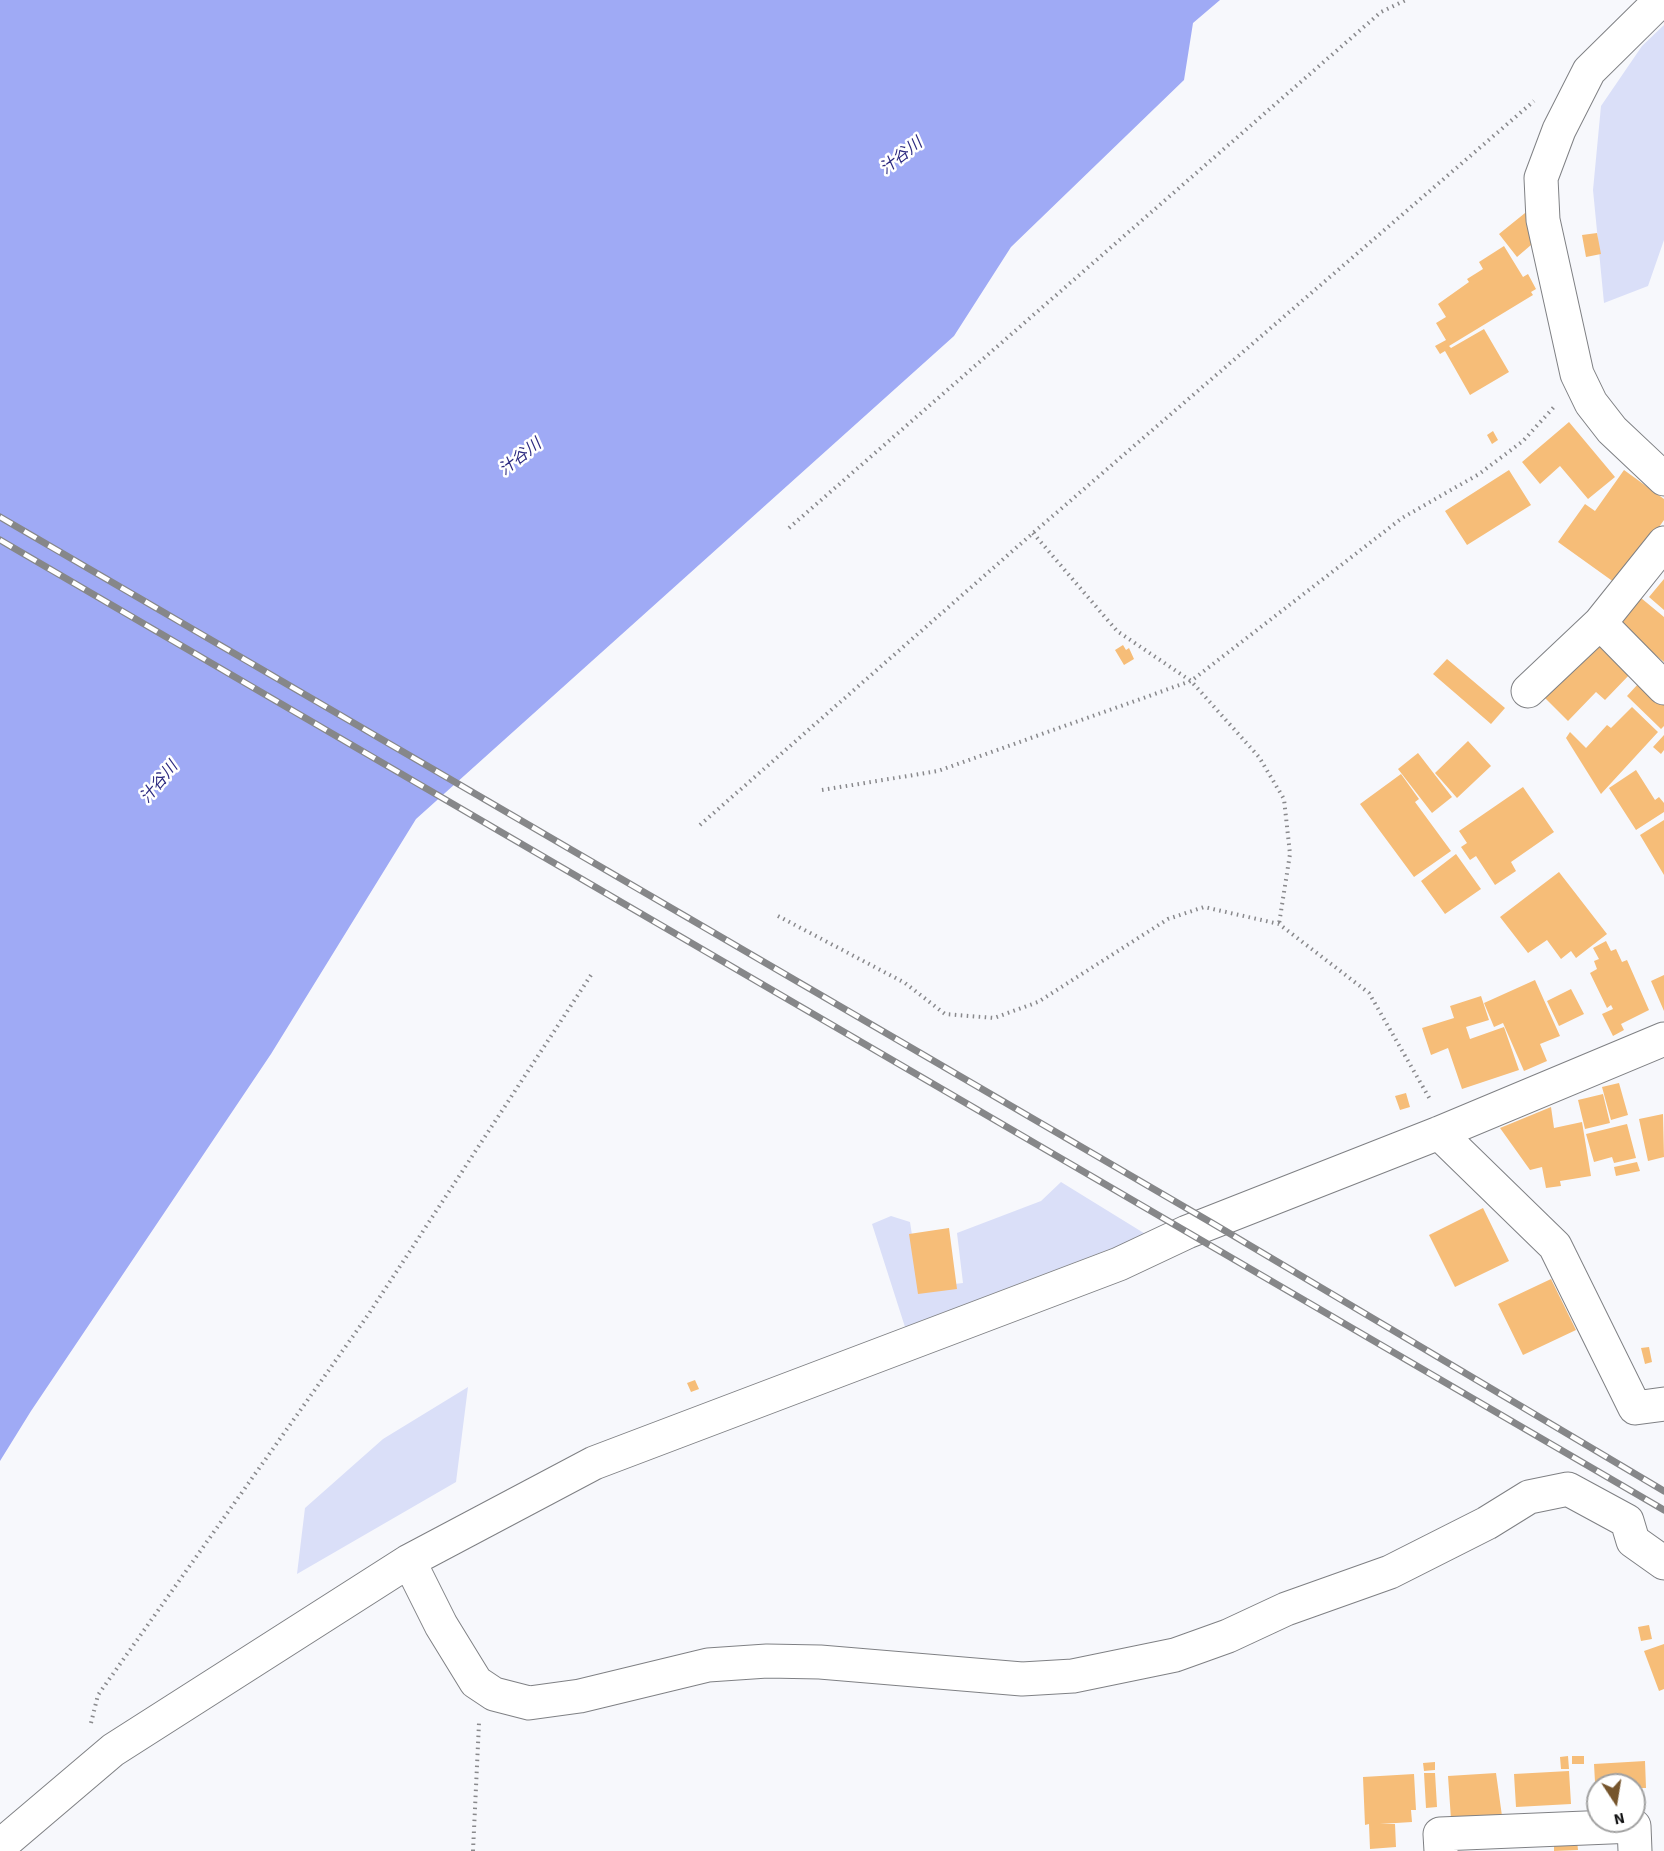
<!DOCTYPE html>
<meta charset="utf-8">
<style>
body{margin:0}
#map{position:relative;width:1664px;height:1851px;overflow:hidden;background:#f7f8fc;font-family:"Source Sans 3",sans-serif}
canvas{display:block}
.north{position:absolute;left:1586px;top:1773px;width:60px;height:60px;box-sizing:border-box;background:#fff;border:2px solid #a1a1a1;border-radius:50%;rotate:168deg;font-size:16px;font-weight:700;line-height:24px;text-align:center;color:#131314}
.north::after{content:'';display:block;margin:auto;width:21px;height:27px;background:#76552c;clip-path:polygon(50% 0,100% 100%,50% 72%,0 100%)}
</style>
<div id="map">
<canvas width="1664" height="1851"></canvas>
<div class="north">N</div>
</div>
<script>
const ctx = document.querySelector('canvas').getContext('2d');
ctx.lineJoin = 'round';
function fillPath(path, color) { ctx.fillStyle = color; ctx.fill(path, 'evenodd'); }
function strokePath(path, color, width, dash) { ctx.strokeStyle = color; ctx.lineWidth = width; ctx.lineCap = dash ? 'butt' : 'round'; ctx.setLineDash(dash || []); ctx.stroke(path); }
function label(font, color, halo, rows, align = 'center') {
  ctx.font = font + ' "Source Sans 3","Noto Sans JP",sans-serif'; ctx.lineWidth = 5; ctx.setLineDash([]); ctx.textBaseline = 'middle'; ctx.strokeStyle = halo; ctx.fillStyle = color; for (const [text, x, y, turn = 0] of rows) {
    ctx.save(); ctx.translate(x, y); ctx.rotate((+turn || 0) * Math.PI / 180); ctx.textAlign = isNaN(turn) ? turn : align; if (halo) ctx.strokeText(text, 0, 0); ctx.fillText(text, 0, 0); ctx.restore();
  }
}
fillPath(new Path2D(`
 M1664,25V240L1648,286L1604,303L1593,190L1601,106L1642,46Z
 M1061,1182L1147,1235L905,1327L872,1224L891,1216L910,1222L920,1288L963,1283L957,1233L1041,1201Z
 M468,1387L456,1482L297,1574L305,1508L383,1439Z`), '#dadff8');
fillPath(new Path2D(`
 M0,0H1220L1193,23L1184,80L1011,247L954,336L416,819L271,1054L31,1411L0,1461Z`), '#9faaf5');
fillPath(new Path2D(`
 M1530,209L1538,239L1517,257L1499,234Z
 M1597,233L1601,254L1586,257L1582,235Z
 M1504,246L1523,277L1528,274L1536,289L1531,292L1533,295L1449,346L1451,348L1484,329L1509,372L1470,395L1445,351L1440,354L1435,346L1446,340L1436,323L1446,317L1438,304L1469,282L1467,279L1483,269L1479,262Z
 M1569,422L1615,477L1588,499L1560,466L1540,484L1522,462Z
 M1493,431L1498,440L1492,444L1487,435Z
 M1509,470L1531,505L1467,545L1445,511Z
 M1624,470L1664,499V520L1618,585L1558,542L1585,504L1595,511Z
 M1664,579V610L1649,597Z
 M1641,598L1664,617V662L1619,625Z
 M1602,637L1632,672L1605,700L1596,692L1568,721L1544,697Z
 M1123,645L1126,650L1129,648L1134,659L1124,665L1115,650Z
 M1447,659L1505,708L1491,724L1433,674Z
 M1638,684L1664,695V726L1661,729L1627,696Z
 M1632,707L1658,732L1601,794L1566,738L1570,732L1586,748L1607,725L1611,728Z
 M1664,735V750L1661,754L1653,747Z
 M1468,741L1491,766L1457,798L1435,773Z
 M1418,753L1452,797L1432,813L1398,769Z
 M1636,770L1655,800L1659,797L1664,803V812L1636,830L1609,788Z
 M1401,774L1419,799L1415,802L1451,851L1414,877L1360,804Z
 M1523,787L1554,832L1511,862L1516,871L1495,885L1476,856L1470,860L1461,847L1467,843L1459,831Z
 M1664,820V875L1640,835Z
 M1456,854L1481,889L1445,914L1421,881Z
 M1559,872L1607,934L1576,958L1571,951L1561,959L1547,940L1528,953L1500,917Z
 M1606,941L1611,951L1616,949L1622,962L1627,960L1649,1010L1621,1024L1624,1030L1613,1036L1602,1014L1613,1009L1611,1005L1607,1008L1590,973L1597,969L1594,961L1599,959L1593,948Z
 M1664,975V1011L1651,981Z
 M1535,980L1560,1036L1540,1044L1547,1061L1524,1071L1503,1023L1494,1027L1484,1003Z
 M1571,989L1584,1014L1559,1026L1547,1001Z
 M1481,996L1489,1020L1466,1027L1470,1039L1504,1027L1519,1070L1462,1089L1448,1048L1431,1055L1422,1028L1454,1018L1450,1006Z
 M1619,1083L1628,1115L1611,1120L1602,1087Z
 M1406,1093L1410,1107L1400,1110L1395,1096Z
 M1603,1094L1610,1123L1585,1129L1578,1100Z
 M1551,1107L1554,1128L1582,1122L1591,1176L1560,1181L1561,1186L1546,1188L1542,1167L1530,1170L1500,1128Z
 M1663,1114L1664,1157L1648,1161L1639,1119Z
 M1627,1124L1636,1158L1614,1163L1612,1157L1594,1162L1586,1134Z
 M1637,1162L1640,1171L1616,1176L1614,1167Z
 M1483,1208L1509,1261L1455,1287L1429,1235Z
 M949,1228L957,1289L918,1294L909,1234Z
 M1551,1279L1576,1330L1523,1355L1498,1304Z
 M1649,1347L1652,1362L1645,1364L1641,1348Z
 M695,1380L699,1389L691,1392L687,1383Z
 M1649,1625L1652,1639L1641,1641L1638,1627Z
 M1664,1644V1689L1659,1691L1644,1651Z
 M1568,1756L1569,1769H1561L1560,1757Z
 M1572,1756H1584V1764H1572Z
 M1645,1761L1646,1788H1634V1785H1598L1596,1800L1594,1764Z
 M1435,1762V1770L1424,1771L1423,1763Z
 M1569,1771L1571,1804L1516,1807L1514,1774Z
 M1424,1773H1435L1437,1807L1426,1808Z
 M1496,1773L1502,1816L1451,1819L1448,1776Z
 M1414,1774L1416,1810H1411L1412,1822L1380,1824H1395L1396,1847L1370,1849L1369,1824L1365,1825L1363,1777Z
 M1577,1841L1578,1850L1554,1851V1843Z`), '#f6bd78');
const minor = new Path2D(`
 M1661,0L1589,71L1559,130L1541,178L1543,220L1577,374L1591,403L1612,430L1664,479
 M1600,623L1664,688
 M1528,691L1600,623L1664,543
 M1439,1133L1555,1246L1635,1408L1664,1404
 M409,1561L441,1625L476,1682L494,1694L529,1703L580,1696L708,1665L767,1661L820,1662L1022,1679L1073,1676L1175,1655L1228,1636L1286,1609L1390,1572L1487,1523L1529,1497L1568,1489L1627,1521L1633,1541L1664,1563
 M0,1846L113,1750L409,1561L594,1463L1119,1264L1187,1232L1439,1133L1664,1039
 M1441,1851L1440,1834L1634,1826L1635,1851`);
strokePath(minor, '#7f8084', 35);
strokePath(new Path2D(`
 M789,528L1381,12L1406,0
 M1033,533L1117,631L1191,681L1259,757L1284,799L1290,854L1279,924
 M822,790L938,771L1191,681L1402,518L1479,474L1523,441L1554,407
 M700,825L1033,533L1534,101
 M778,916L905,983L945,1014L994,1018L1038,1002L1168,919L1204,907L1279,924L1369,993L1431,1101
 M91,1723L98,1695L368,1315L593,972
 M473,1851L479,1723`), '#89898c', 4, [1.5, 4.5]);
strokePath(minor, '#fff', 33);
const rail = new Path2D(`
 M0,517L1212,1223L1664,1491
 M0,540L1664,1510`);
strokePath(rail, '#868789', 7);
strokePath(rail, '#fff', 4.5, [14]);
label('italic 16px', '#2d2b80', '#fff', [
 ["汁谷川",902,157,-38],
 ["汁谷川",521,458,-38],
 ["汁谷川",160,783,-50]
]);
</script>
